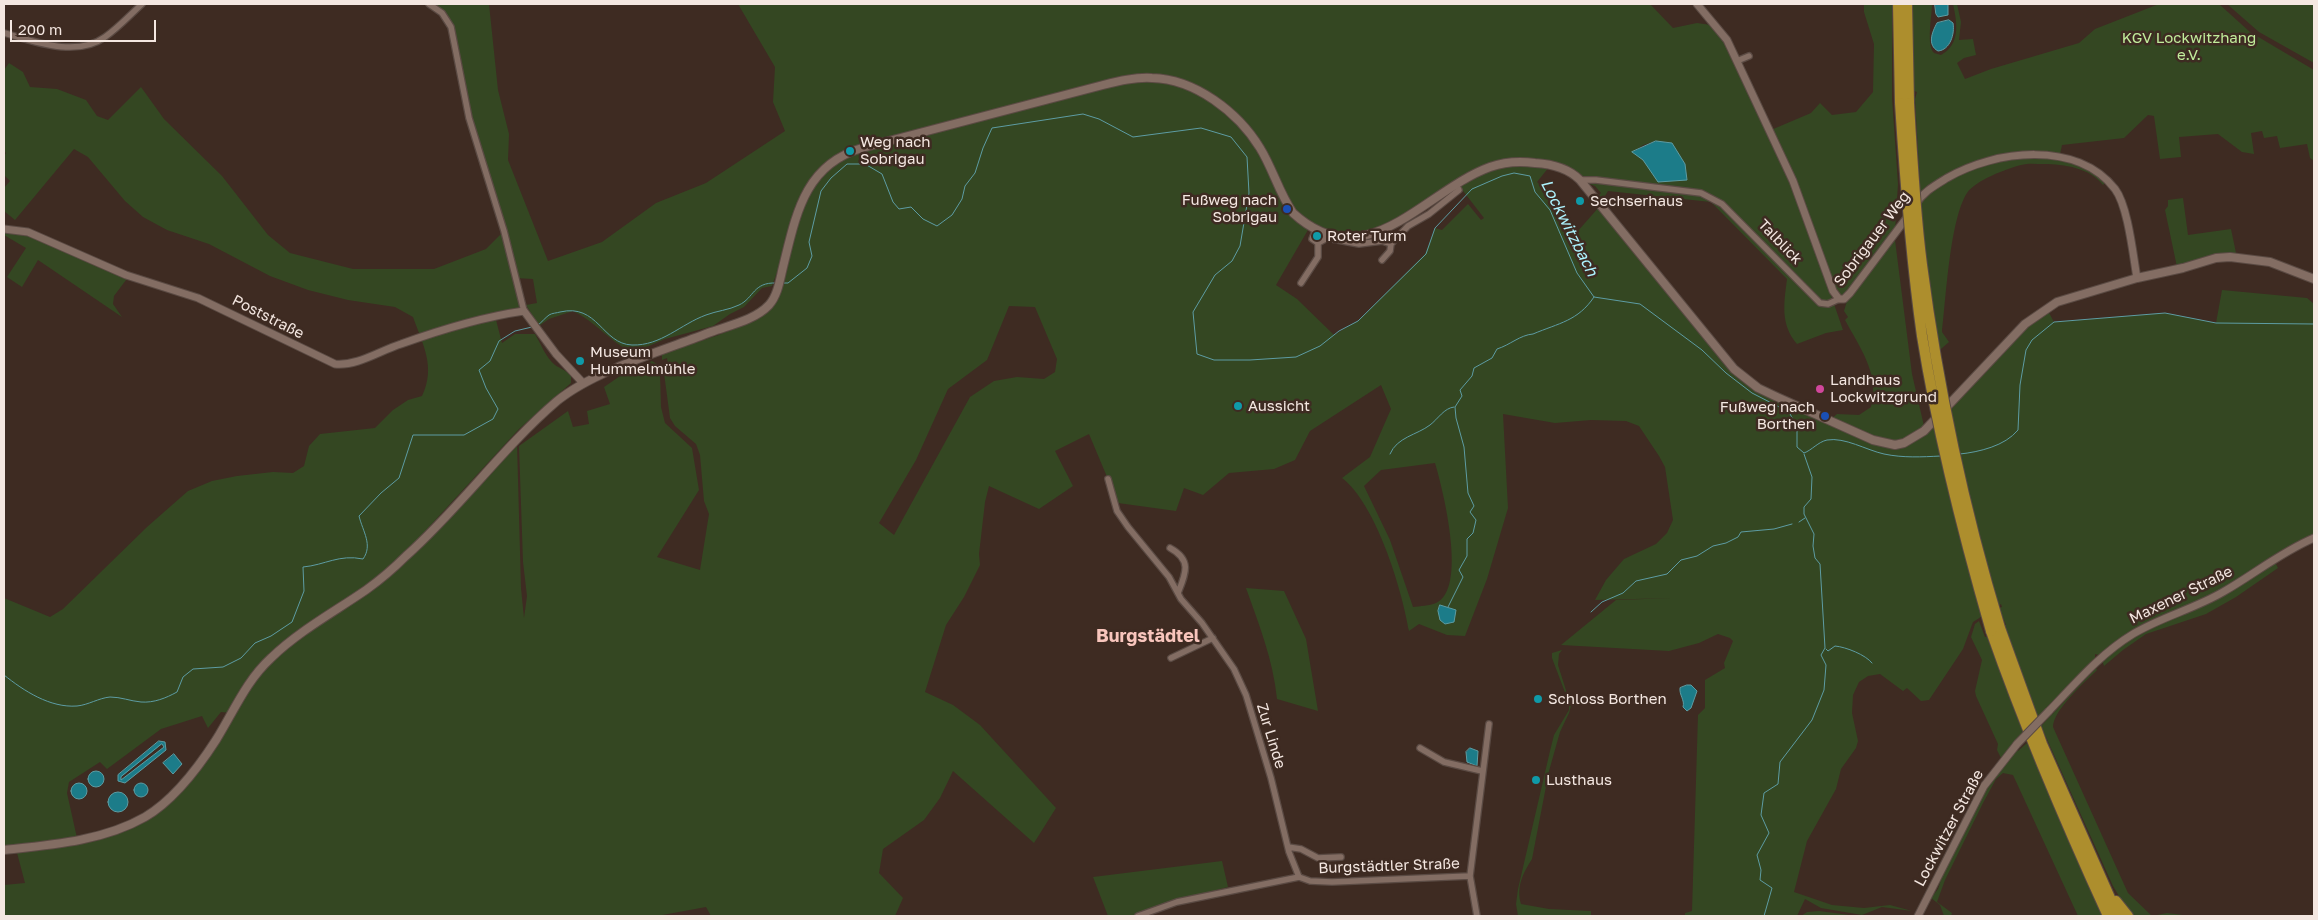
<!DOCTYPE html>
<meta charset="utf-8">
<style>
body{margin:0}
#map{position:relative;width:2318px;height:920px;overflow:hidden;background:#3e2b22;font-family:"Golos Text",sans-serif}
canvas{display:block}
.frame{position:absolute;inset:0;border:5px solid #f4e7e1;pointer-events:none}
.scale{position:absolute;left:10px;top:20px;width:146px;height:22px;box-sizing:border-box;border:2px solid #f4e7e1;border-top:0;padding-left:6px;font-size:15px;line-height:18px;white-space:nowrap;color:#f4e7e1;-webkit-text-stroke:4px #3e2b22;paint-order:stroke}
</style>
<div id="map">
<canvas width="2318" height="920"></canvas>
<div class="frame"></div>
<div class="scale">200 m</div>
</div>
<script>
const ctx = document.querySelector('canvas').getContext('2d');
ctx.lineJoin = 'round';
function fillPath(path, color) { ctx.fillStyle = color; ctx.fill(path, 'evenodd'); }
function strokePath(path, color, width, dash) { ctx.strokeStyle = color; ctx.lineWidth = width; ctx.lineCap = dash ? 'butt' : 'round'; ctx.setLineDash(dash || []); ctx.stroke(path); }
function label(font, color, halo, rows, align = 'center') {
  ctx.font = font + ' "Golos Text",sans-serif'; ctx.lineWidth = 5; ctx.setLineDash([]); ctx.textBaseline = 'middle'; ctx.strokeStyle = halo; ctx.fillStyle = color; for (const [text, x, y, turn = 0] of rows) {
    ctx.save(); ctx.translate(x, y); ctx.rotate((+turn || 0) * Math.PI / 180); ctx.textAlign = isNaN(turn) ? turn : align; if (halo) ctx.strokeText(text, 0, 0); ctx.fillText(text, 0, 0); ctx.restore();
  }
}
fillPath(new Path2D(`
 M429,4H489L498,90L509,134L508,160L548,261L602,242L656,203L706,183L785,131L773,102L775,67L738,4H1650L1673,28L1697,23L1711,25L1724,43L1799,203L1843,330L1826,333L1797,344C1780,324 1784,303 1787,279L1711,202L1608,191L1602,201L1598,196L1601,193L1595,186L1587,183V180L1593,179C1580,177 1573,169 1562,165C1551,160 1533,158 1521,159C1510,160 1497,161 1487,165C1428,190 1382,255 1312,223L1276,285L1297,299L1334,335L1358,321L1425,254L1435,228L1442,230L1468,204L1481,220L1484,218L1460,187C1486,166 1518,163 1549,167L1537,182L1553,197L1570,240L1599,207L1733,371L1757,390L1776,401L1867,440L1894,447L1905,445L1916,439L1936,423L2015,338L2048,311L2054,322L2165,313L2216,323L2222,290L2307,298L2314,304V536C2281,545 2251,572 2221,590C2204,600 2187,606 2168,613C2142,622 2120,637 2099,655L2095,654V661L2038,717L2004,626L2006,625L1999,608L2002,607L2001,604L1973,622L1963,649L1929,700L1921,701L1907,688L1903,691L1880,674L1868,676L1859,682L1853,695L1852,713L1858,741L1856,748L1841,769L1836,789L1807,841L1794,892L1832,905L1864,908L1890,905L1912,911L1882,907L1862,915L1821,908L1805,899L1797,916H1685V913L1692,911L1698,715L1705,708V680L1725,668L1724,663L1733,641L1730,638L1718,634L1699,643L1669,651L1561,645L1616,600L1674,598L1595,600L1606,580L1624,559L1656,544L1667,533L1673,520L1665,467L1659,456L1639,426L1626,421L1591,420L1555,423L1503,414L1508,508L1487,579L1465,636L1447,635L1419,624L1409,631C1402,589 1376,504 1342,478L1370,457L1391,409L1381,385L1310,431L1295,460L1274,469L1229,473L1203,495L1184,488L1176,511L1118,503L1089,434L1055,451L1073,486L1039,509L989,486L985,502L979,554L980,565L964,597L946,625L925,692L953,705L980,725L1056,808L1034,843L953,771L940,798L924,820L883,849L879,873L903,898L895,916H711L706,907L657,916H4V885L25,883L16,849C35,847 54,844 73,842C78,842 83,843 88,842C100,841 113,835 124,830C180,804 204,765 232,713L221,712L208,728L202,716L161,729L107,769L100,762L69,782L67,793L77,838L4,847V598L50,617L63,609L147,527L188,491L212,481L237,476L273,472L293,473L304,466L309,446L320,434L375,428L393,410L408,400L422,396C436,367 423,345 413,317L395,307L348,300L308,290L270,276L209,244L167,230L143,217L125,201L88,157L74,149L15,220L4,211V188L10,181L4,175V156L6,153L4,151V70L9,63L23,72L30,87L57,89L86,100L97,116L108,120L141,87L164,119L222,176L268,235L290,253L353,269H434L486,249L504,231L469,118L451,27L442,13ZM1656,141L1672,143L1685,164L1687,179L1658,182L1643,160L1633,152L1643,145ZM833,157L834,164C819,178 807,193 800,213C790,240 789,292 768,310C746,329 690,344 662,354V360L667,358L669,371L664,373L670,418L675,426L696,444L700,455L704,501L709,514L700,570L657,557L699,490L692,448L665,423L661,407L660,373L657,364L652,361L626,372L604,387L610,404L587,411L589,424L573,427L568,411L519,446L523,562L527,596L524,618L521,588L517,443L433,536L372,589H365L416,541L519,429L571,383V376C566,370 561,369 555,365C546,358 541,344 535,334H515L502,343L495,316L524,311L515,278L533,279L537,303L526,305L539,326L549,319L573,311C596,322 609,341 633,353L665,339L713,326L730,314L744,307L762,288L772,286C791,242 789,188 833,157ZM1009,306L1035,307L1057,359L1055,372L1044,379L1017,377L994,381L970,397L894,535L879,523L916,460L948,389L987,360ZM1435,463C1443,490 1468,589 1436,603C1429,606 1420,606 1413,607L1390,540L1364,486L1381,470Z
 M1864,4H1892V98L1898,184L1895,231L1844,296L1839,295L1835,289L1803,197L1771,130L1811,113L1820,103L1832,115L1856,112L1873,92L1874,44L1864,12Z
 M1912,4H1932C1932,16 1926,45 1934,53L1941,55C1961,44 1957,22 1953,4H1957L1961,22L1959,40L1973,39L1976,55L1964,58L1957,63L1965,79L1991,69L2079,43L2095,29L2159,4H2219L2250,32L2314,70V161L2310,158L2307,144L2280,148L2277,136L2264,138L2262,131L2251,133L2254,154L2242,152L2218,134L2179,137L2181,157L2160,159L2154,116L2148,115L2124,138L2062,145L2059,159L2076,163L2103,180L2106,182L2103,185C2090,168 2064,164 2044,164C2036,164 2028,163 2021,165C2006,169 1976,180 1967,193C1950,219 1946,298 1942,332L1949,342L1934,355L1916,200L1920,184L1915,99L1917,92L1914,91Z
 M2227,4H2314V63L2259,32Z
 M2183,198L2188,235L2231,229L2236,253H2225L2177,267L2165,210L2168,206V200Z
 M4,229L28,232L145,281L126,280L114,296L113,304L122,317L38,260L22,287L7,277L26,248L4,235Z
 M1895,240L1912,374L1924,426C1918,431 1912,437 1905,440C1885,447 1850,427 1831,419L1837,414L1859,415L1871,407C1880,374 1860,348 1845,320L1848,317L1844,311L1847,301Z
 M2275,562L2278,568L2236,597L2206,614L2146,634L2123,650L2104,666L2102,660L2132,637L2207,604Z
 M1246,588L1284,591L1306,639L1318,711L1277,699C1273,659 1259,625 1246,588Z
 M1979,621L1985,637H1987L2023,733L2001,758L1997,750L1998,744L1976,696L1975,691L1982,660L1971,637L1975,624Z
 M1562,650L1559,654L1558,665L1571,706L1569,713L1560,732L1549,771L1532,859C1523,873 1516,887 1521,904L1549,909L1591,911V916H1518L1516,904L1518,889L1550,751L1554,735L1569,710V703L1552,658V653Z
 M2096,668L2097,670C2085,682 2053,710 2053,727L2128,893L2152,916L2167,913L2191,916H2131L2113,886L2041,726Z
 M2027,743L2102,916H2078L2013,775L2003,773L1996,779L1983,803L1945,880L1937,902L1952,913L1951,916H1944L1940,905L1931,898L1938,889L1943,874L1982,795L1990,781L2017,750L2018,751Z
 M1222,861L1228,887L1166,903L1133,916H1108L1093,877Z
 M1819,911L1857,916H1801L1807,912Z`), '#344722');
const water = new Path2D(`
 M1935,4H1948V15L1938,17L1936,14Z
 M1949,20L1953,23C1955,34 1950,50 1938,51C1927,45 1932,32 1937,23Z
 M1656,141L1672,143L1685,164L1687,180L1658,182L1643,160L1632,152Z
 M1440,605L1456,610L1454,622L1445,624L1440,620L1438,611Z
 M1687,685H1691L1697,691L1691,708L1687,711L1683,707C1685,700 1679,695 1680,688Z
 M159,741L165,742L166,750L125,783L118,781V775ZM162,744L164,747L121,780V777Z
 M1470,748L1478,751L1477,766L1467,762L1466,752Z
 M174,754L182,764L173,774L163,763Z
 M88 779a8 8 0 1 1 16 0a8 8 0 1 1-16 0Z
 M134 790a7 7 0 1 1 14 0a7 7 0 1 1-14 0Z
 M71 791a8 8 0 1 1 16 0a8 8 0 1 1-16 0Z
 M108 802a10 10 0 1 1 20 0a10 10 0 1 1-20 0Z`);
fillPath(water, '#1c7c89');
strokePath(water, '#5d9ca3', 1);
strokePath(new Path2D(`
 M783,283H788L807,268L812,256L809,242L821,191L831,178L847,164H865L882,174L893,202L899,209L911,207L923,219L937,226L952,215L962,199L965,186L975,173L983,148L992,128L1083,114L1099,119L1133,137L1201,128L1231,137L1247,157L1249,193L1240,246L1232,261L1215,275L1193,312L1197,354L1214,360H1250L1296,357L1320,346L1339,331L1358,321L1426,254L1435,228L1472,189L1502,176L1514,173L1530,176L1535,192L1550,210L1577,273L1594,297L1640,304L1702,350L1726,373L1752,393L1789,412L1797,427V447L1804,453C1812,450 1818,442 1827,440C1845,437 1866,450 1884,454C1903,458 1921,457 1941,456
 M538,325C542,322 545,318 549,315C552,313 557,313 560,312C598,303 602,344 632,345C661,346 681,324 706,315C716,311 729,310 739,305C754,298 753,282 776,283
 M1390,454C1397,437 1417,435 1430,425C1438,419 1444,408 1454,407
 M1960,454C1979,452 2005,446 2018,430L2020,385L2026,350L2032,340L2054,322L2165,313L2216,323L2314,324
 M1799,522L1805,518
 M1448,607L1463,577L1459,570L1467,556V539L1473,533L1476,520L1470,512L1474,506L1468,493L1464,447L1456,418L1455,407L1462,396L1460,390L1472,376L1474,368L1492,358L1497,349C1510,345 1520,335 1533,334C1559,323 1578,321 1594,297
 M1591,612L1602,602L1623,593L1636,581L1667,574L1681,560L1697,556L1713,546L1726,543L1738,537L1741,532L1774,529L1792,524
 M1826,649L1828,651L1835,646C1846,647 1866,655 1872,663
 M4,675C24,691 50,708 77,706C88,705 99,698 110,697C121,697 130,701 141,702C154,703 166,698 177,692L183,677L193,669L223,667L241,658L255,643L271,636L292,622L304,591L303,567C325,565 339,554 363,559C373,545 363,532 359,516L381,493L399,478L413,435H464L493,419L498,409L486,388L479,370L490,361L499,341L515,331L532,327
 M1764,916L1772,888L1760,880L1761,870L1757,855L1769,833L1761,815L1764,793L1778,784L1780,762L1812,720L1824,690L1826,665L1821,655L1825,648L1820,564L1815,558L1813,546L1814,534L1804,514V507L1811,499L1812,477L1804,454`), '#5d9ca3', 1);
const minor = new Path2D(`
 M429,4L442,13L451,27L469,118L504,231L524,311
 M4,33C33,41 76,58 105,37C118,28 130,15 142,4
 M1737,61L1749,56
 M1580,180H1596L1701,193L1722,204L1820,303L1828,304L1839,299
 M1316,229L1312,239L1318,243L1327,238L1359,244L1382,241L1391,244L1408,226L1429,214L1459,190L1456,185
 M1382,260L1390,251L1391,244
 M1301,283L1318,257V243
 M1108,479L1117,511L1128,527L1169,577L1181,599L1202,623L1234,669L1246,695L1271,778L1289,852L1299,877
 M1170,548C1192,560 1186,573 1178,593
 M1171,658L1213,638
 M1420,748L1444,762L1482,771
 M1288,847L1301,849L1318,858L1341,857
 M1138,916L1177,902L1299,877L1310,881L1332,882L1470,876
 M1477,916L1470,876L1489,724`);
const tertiary = new Path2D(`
 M1697,4L1727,40L1793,181L1833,291L1839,299H1844L1850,293L1908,216
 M1915,205C1923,192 1934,186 1947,178C1995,150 2077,140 2115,189C2128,206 2133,255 2137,278
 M4,229L28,232L126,275L198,298L335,364C358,366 379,351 401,344C440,330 482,317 524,311L556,354L583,383
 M2049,711C2075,684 2100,654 2133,634C2161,617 2194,609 2223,592C2253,575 2281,552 2314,538
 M1918,916L1984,786L2017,744`);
const secondary = new Path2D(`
 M4,850C51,845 103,841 145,817C174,800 198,768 216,740C234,711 246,681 271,658C299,631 334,612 366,590C380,580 394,568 406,556C460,508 502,448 557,401C595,370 665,350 711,332C730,325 755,320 769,305C778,295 780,279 783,267C796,215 804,165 862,148L1103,85C1119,81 1135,77 1152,78C1195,79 1238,112 1260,148C1273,169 1279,193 1293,213C1366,280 1424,191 1490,167C1504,162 1520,161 1535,163C1552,164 1568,168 1580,180L1734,369L1758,388L1777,397L1873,440L1895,445L1904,443L1924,431L2025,324L2057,302L2137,278L2183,268L2216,258L2230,257L2270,262L2314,279`);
const motorway = new Path2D(`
 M1898,4L1900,103
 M1907,4L1909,103
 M2000,628L2042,744L2118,916
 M1991,631C2025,728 2065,822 2108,916
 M2116,901L2128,916`);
strokePath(minor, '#5a4a43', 8);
strokePath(tertiary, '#5a4a43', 9);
strokePath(secondary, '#5a4a43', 10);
strokePath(motorway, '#5a4a43', 12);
strokePath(minor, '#836d63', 5.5);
strokePath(tertiary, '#836d63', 7);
strokePath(secondary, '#836d63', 8);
strokePath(motorway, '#ad8e2d', 10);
const tertiaryBridge = new Path2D(`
 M2017,744L2049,711`);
const motorwayBridge = new Path2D(`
 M1900,103C1905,181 1911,259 1922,336C1938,436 1963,534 1991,631
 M1909,103C1912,157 1915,211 1922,265C1938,388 1964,509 2000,628`);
strokePath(tertiaryBridge, '#5a4a43', 9, []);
strokePath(motorwayBridge, '#5a4a43', 12, []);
strokePath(tertiaryBridge, '#836d63', 7);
strokePath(motorwayBridge, '#ad8e2d', 10);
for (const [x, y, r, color] of [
 [850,151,5,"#0f9aa8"],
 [1580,201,5,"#0f9aa8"],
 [1287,209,5,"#1a4fb4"],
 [1317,236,5,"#0f9aa8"],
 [580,361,5,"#0f9aa8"],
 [1820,389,5,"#d1479c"],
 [1238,406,5,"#0f9aa8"],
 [1825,416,5,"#1a4fb4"],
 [1538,699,5,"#0f9aa8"],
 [1536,780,5,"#0f9aa8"]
]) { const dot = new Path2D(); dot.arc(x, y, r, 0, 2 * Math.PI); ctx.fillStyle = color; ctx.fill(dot); strokePath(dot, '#3e2b22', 2); }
label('15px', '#c1ec9b', '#3e2b22', [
 ["KGV Lockwitzhang",2189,38],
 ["e.V.",2189,55]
]);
label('15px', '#f4e7e1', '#3e2b22', [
 ["Weg nach",860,142],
 ["Sobrigau",860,159],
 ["Fußweg nach",1277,200,"right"],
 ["Sobrigau",1277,217,"right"],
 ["Sechserhaus",1590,201],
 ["Roter Turm",1327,236],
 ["Museum",590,352],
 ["Hummelmühle",590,369],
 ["Landhaus",1830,380],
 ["Lockwitzgrund",1830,397],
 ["Aussicht",1248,406],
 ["Fußweg nach",1815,407,"right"],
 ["Borthen",1815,424,"right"],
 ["Schloss Borthen",1548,699],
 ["Lusthaus",1546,780]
], 'left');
label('15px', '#f4e7e1', '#3e2b22', [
 ["Sobrigauer Weg",1872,239,-53],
 ["Talblick",1780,242,46],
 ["Poststraße",268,317,27],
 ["Maxener Straße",2181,595,-26],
 ["Zur Linde",1271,736,73],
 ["Lockwitzer Straße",1949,828,-62],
 ["Burgstädtler Straße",1389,866,-2]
]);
label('italic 16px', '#adf2fd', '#3e2b22', [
 ["Lockwitzbach",1569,228,63]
]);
label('bold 18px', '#f8c5bc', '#3e2b22', [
 ["Burgstädtel",1148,636]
]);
</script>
